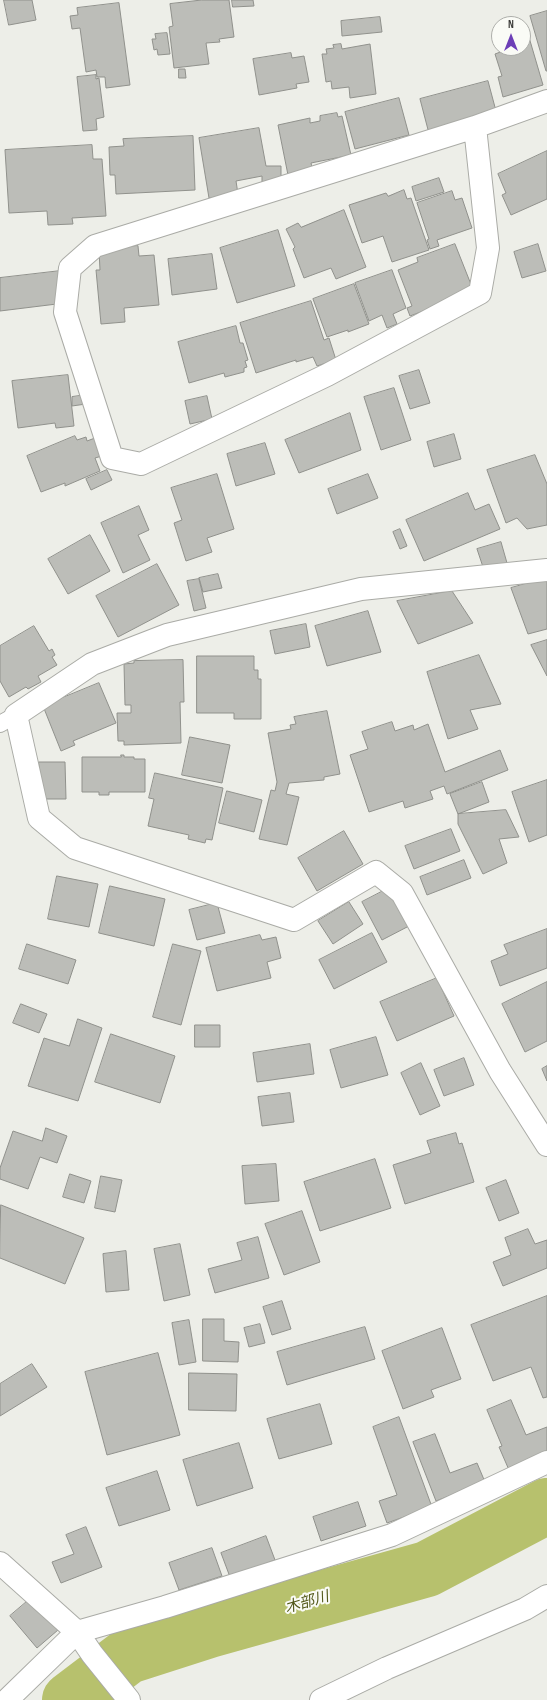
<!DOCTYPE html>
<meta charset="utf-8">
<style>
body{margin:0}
#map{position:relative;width:547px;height:1700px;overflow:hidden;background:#edeee8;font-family:"Sofia Sans Condensed",sans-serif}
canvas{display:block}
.north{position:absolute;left:491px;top:16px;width:40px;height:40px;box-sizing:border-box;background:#fafbf6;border:1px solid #adaeaa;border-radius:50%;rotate:0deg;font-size:11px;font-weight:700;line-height:16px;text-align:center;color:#3a3a38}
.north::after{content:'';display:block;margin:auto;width:14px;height:18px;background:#6d3fb7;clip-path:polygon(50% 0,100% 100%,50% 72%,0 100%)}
</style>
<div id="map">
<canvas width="547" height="1700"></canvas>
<div class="north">N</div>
</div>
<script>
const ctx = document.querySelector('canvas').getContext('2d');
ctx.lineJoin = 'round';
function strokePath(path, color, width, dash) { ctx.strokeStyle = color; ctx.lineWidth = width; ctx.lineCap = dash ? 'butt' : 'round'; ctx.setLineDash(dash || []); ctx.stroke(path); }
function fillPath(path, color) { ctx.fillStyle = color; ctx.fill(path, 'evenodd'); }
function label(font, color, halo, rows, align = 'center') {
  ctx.font = font + ' "Sofia Sans Condensed","Noto Sans JP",sans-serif'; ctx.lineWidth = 4; ctx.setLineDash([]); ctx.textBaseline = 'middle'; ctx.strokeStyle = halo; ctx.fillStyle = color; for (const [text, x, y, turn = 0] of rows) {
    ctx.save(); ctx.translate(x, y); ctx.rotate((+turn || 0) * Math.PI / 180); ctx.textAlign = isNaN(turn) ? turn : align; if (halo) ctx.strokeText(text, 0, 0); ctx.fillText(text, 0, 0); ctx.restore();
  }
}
strokePath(new Path2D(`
 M70,1700L128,1656L209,1630L427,1569L547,1506`), '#b7c16d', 56);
const building = new Path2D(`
 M4,0H32L36,20L9,25Z
 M202,0H229L234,37L219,39L220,42L206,43L209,64L174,68L169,27L173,26L170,4Z
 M232,0H253L254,6L233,7Z
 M119,3L130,85L106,88L105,77H97L96,70L86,72L80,28L72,29L70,16L78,15L77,8Z
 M547,11V71H546L530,16Z
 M380,17L382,32L342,36L341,21Z
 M526,27L543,85L503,97L498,77L502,76L495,54L503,51V48H523V28Z
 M167,33L170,54L158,55L157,49L154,50L152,39H156L155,34Z
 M341,44L342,49L370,44L376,94L350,98L349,87L332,89L331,81L326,82L322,54H327L326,49L334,48L333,45Z
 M291,53L292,58L304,56L309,82L296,84L297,88L259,95L253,59Z
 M179,69H185L186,78H179Z
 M96,75V79L99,78L104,117L96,119L97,130L83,131L77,77Z
 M488,81L496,111L432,145L420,99Z
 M399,98L409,135L355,149L345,112Z
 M337,113L338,117L342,116L351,155L311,163L316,185L291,190L278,125L310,118V123L320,121V116Z
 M259,128L266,166H281V199L262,198V176L236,181L238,194L209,198L199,138Z
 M193,136L195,190L116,194L115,175H110L109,147L124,146L123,139Z
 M92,145L93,159H102L106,216L72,218L73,224L48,225L47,211L9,213L5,150Z
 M547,151V199L511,215L502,195L506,193L498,174Z
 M439,178L444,192L416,201L412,187Z
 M404,190L407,199L411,198L429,250L392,262L383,236L362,243L349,205L386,193L388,196Z
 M452,191L455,200L462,198L472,228L437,240L439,246L430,249L427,240L429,239L417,203Z
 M344,210L366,267L336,279L331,268L304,278L293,249L295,247L286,229L298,223L301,227Z
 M278,230L295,286L237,303L220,248Z
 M455,244L474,292L410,316L407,308L412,306L398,270L418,262L417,258Z
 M538,244L546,271L522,278L514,252Z
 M138,246L139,256L154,255L159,305L124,308L125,322L101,324L96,270H100L99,250Z
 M212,254L217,289L172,295L168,259Z
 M69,270L73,302L0,311V278Z
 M392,270L406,308L393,314L397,324L387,328L382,315L369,321L355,283Z
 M354,284L369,324L348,332V330L327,337L313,299Z
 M311,301L324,340L329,338L336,360L317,366L313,357L296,362V360L256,373L240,323Z
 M236,326L240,343H243L248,360L245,361L247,367L244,368V372L225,377L224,373L189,383L178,342Z
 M419,370L430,403L410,409L399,376Z
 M68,375L74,426L56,428L55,423L18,428L12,381Z
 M394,388L411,440L381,450L364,397Z
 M86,395V404L72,406V397Z
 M207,396L212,419L190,424L185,401Z
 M350,413L361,450L299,473L285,440Z
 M454,434L461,459L434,467L427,442Z
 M75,436L77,440L86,437L87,441L95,438L102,456L95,458L100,471L65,486V483L41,492L27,456Z
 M265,443L275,474L236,486L227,454Z
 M535,455L547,484V525L527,529L517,518L506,523L487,470Z
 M107,470L112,480L91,490L86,479Z
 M217,474L234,529L207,538L212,552L186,561L174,523L182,520L171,488Z
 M368,474L378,498L337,514L328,489Z
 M468,493L475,510L489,504L500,529L424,561L406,520Z
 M139,506L149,530L138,535L150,560L123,573L101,523Z
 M400,529L407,546L400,549L393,532Z
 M90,535L110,571L68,594L48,559Z
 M501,542L507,563L484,570L477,549Z
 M157,564L179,605L118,637L96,596Z
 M218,574L222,588L203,592L199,578Z
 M547,578V629L528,634L511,588Z
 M199,579L206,608L194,611L187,581Z
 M452,591L473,623L418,644L397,601Z
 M368,611L381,652L327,666L315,626Z
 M306,624L310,647L275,654L270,631Z
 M34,626L49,651L52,649L55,655L52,657L57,665L38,676L41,682L28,689L26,687L9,697L0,681V646Z
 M547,640V676L531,645Z
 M479,655L501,704L470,710L478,729L448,739L427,672Z
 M197,656H254V670H258V679H261V719H234V713H197Z
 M183,660L184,702H180L181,743L124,745V741H118L117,713H131V705H125L124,664L134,663V661Z
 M99,683L116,723L73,741L75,745L61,751L43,706Z
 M327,711L340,774L324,777V780L289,783L286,794L299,797L287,845L259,839L271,790L275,791L277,782L268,733L291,729L290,725L296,724L294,717Z
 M392,722L395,731L413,725L414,730L428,724L445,772L500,750L508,770L447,794L444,786L430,791L433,799L405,808L403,801L369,812L350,755L368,749L362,732Z
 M190,737L230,745L222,783L182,775Z
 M121,755H124V757H134V759H145V792H109V795H99V792H82V757H121Z
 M39,762H65L66,799H44Z
 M155,773L223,788L212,840L206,839L205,843L188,839L189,835L148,826L154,799L149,798Z
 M547,780V835L529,842L512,792Z
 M482,782L489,802L458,814L450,794Z
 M227,791L262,800L254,832L219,823Z
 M506,810L519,837L499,839L507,863L483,874L458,824V814Z
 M451,829L460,851L414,869L405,846Z
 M344,831L363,864L317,891L298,858Z
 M464,860L471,878L427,895L420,877Z
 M57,876L98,884L89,927L48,919Z
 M110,886L165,899L154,946L99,933Z
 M389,888L409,926L382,940L362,902Z
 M349,902L363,924L333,944L318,921Z
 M217,903L225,933L197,940L189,910Z
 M547,929V968L500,986L491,961L508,954L504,945Z
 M372,933L387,962L334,989L319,960Z
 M260,935L262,940L276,937L281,958L267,962L271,978L217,991L206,948Z
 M27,944L76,960L68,984L19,969Z
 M173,944L201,951L181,1025L153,1017Z
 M437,978L454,1016L397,1041L380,1002Z
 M547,982V1041L525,1052L502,1004Z
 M21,1004L47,1014L39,1033L13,1023Z
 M78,1019L102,1028L78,1101L28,1086L44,1038L69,1046Z
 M195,1025H220V1047H195Z
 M111,1034L175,1056L160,1103L95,1082Z
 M376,1037L388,1075L341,1088L330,1050Z
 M310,1044L314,1074L257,1082L253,1053Z
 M464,1058L474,1085L444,1096L434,1070Z
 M421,1063L440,1106L420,1115L401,1073Z
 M547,1066V1081L542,1069Z
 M290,1093L294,1122L262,1126L258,1097Z
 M46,1128L67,1136L57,1163L40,1157L28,1189L0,1179V1168L13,1131L42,1141Z
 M456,1133L459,1144L462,1143L474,1182L405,1204L393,1165L431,1153L427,1141Z
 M375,1159L391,1208L320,1231L304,1182Z
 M276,1164L279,1201L245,1204L242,1166Z
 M70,1174L91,1181L84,1203L63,1197Z
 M101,1176L122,1180L115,1212L95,1208Z
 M506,1180L519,1213L499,1221L486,1188Z
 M1,1205L84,1238L65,1284L0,1258Z
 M302,1211L320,1262L284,1275L265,1224Z
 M528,1229L535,1244L547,1240V1268L503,1286L493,1262L511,1255L505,1238Z
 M258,1237L269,1278L215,1293L208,1269L242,1260L237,1243Z
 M180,1244L190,1295L164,1301L154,1249Z
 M126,1251L129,1290L106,1292L103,1254Z
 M547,1296V1397L543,1398L531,1367L493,1381L471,1325Z
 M282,1301L291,1329L272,1335L263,1307Z
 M203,1319H224V1341L239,1342L238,1362L203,1361Z
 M189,1320L196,1362L179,1365L172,1323Z
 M260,1324L265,1343L249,1347L244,1328Z
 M365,1327L375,1359L287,1385L277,1352Z
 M442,1328L461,1379L431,1390L434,1397L403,1409L382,1351Z
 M158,1353L180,1435L107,1455L85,1372Z
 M32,1364L47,1387L0,1416V1384Z
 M189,1373L237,1374L236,1411L189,1410Z
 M511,1400L526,1435L547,1427V1454L509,1470L499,1447L502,1446L487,1410Z
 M320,1404L332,1444L279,1459L267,1419Z
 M399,1417L432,1507L387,1523L379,1501L397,1495L373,1427Z
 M435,1434L450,1473L477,1463L485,1482L436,1501L413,1442Z
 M239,1443L253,1488L197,1506L183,1460Z
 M157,1471L170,1510L119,1526L106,1488Z
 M358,1502L366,1526L321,1541L313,1517Z
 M86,1527L102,1567L61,1583L52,1562L74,1554L66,1535Z
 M266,1536L275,1560L230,1577L221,1553Z
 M212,1548L222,1576L179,1590L169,1563Z
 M30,1599L58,1630L37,1648L10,1616Z`);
fillPath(building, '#bcbdb8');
strokePath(building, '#90918c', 1);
const service = new Path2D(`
 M0,724L16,715`);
const minor = new Path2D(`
 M475,127L488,248L480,293L327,375L141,464L112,458L65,312L70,268L95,246Z
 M475,127L547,101
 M547,570L361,589L167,635L92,664L16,715L39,818L75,848L294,920L376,872L402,893L500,1071L547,1145
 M0,1563L77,1632L92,1654L129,1700
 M7,1700L77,1632L165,1607L392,1535L547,1462`);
const tertiary = new Path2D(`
 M321,1700L387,1668L525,1609L547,1596`);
strokePath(service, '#aaaba6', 18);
strokePath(minor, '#aaaba6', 24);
strokePath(tertiary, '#aaaba6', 24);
strokePath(service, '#fff', 16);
strokePath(minor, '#fff', 22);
strokePath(tertiary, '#fff', 22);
label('italic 15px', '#53591b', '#fafbf6', [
 ["木部川",307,1603,-16]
]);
</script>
